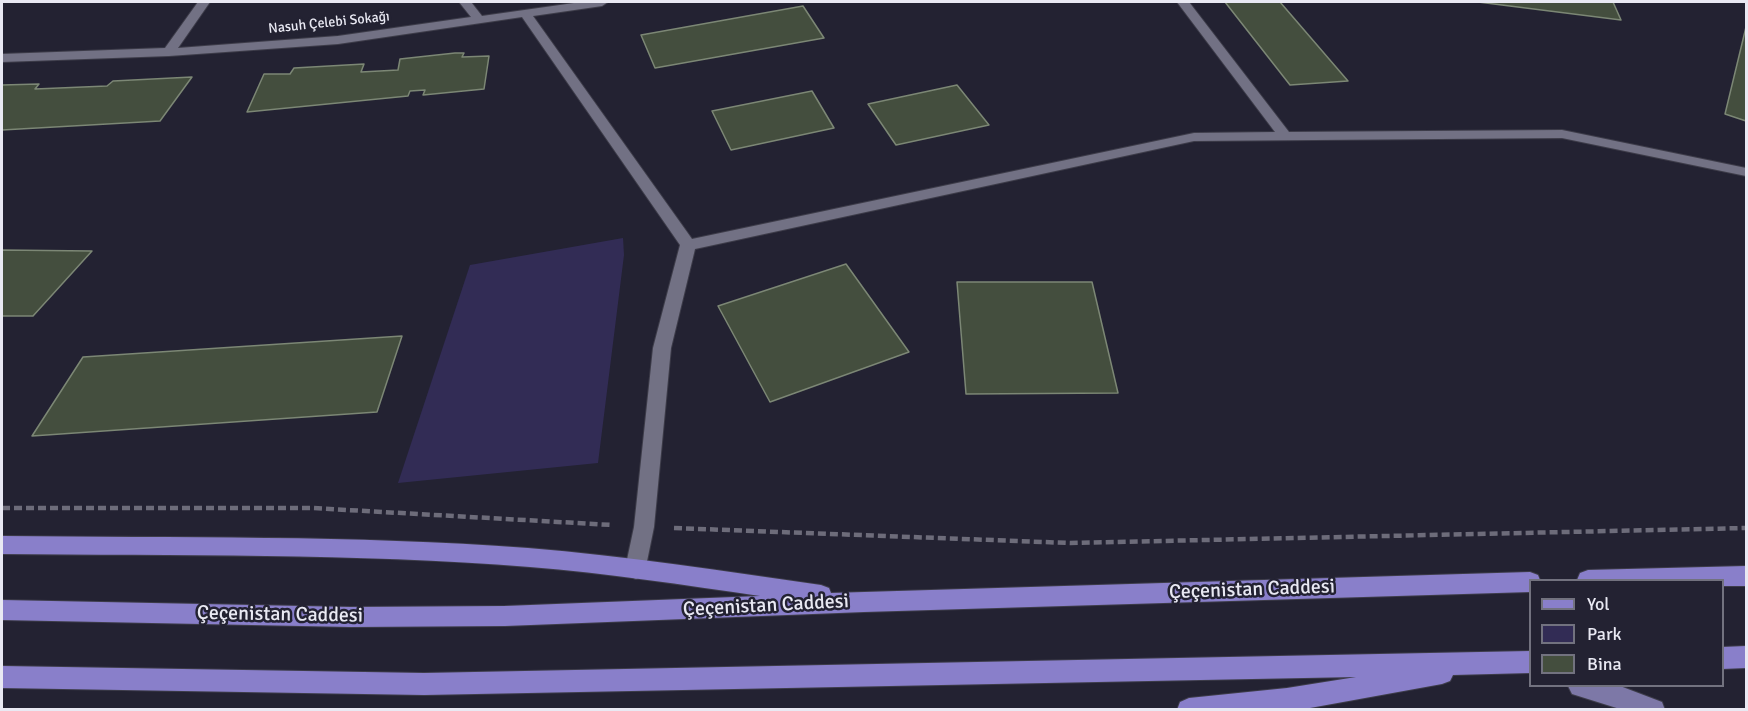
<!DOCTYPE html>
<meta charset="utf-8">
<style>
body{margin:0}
#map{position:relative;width:1748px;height:711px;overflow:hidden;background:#232232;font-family:Signika,sans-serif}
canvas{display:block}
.frame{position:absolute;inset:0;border:3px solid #e9e9f3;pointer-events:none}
.legend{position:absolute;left:1529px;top:579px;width:195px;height:108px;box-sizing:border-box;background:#232232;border:2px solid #72727f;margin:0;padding:8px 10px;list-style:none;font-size:18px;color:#e9e9f3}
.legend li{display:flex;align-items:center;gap:12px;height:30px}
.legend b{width:30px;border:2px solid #72727f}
</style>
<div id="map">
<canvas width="1748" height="711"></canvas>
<div class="frame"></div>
<ul class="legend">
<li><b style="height:8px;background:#897fca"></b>Yol</li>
<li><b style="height:16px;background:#322c55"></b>Park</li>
<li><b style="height:16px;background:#444e3e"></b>Bina</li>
</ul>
</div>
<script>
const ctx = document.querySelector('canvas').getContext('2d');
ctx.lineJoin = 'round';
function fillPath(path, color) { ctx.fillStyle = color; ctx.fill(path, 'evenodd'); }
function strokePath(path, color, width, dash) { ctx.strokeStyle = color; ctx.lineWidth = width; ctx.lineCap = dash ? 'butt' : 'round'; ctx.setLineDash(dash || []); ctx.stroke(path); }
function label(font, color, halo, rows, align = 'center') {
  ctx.font = font + ' Signika,sans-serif'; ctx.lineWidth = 5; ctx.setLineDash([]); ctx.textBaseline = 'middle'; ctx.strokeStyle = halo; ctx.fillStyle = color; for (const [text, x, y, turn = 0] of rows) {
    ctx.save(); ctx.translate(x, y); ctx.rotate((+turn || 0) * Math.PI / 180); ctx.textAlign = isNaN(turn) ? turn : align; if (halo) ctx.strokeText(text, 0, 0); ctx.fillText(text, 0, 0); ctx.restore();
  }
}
fillPath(new Path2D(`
 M623,238L624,255L598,463L398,483L470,265Z`), '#322c55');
const building = new Path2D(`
 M1225,2H1280L1348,81L1290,85Z
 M1478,2H1613L1621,20Z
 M803,6L824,38L655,68L641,35Z
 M1746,27V121L1725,114Z
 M455,53H464L462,57L489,56L484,89L423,95L425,90L410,91L408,96L247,112L264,74H290L294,68L364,64L361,72L398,70L400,59Z
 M192,77L160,121L2,130V85L39,84L35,89L107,86L113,81Z
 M957,85L989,125L896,145L868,104Z
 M812,91L834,128L731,150L712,111Z
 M2,250L92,251L33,316H2Z
 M846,264L909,352L770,402L718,306Z
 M957,282H1092L1118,393L966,394Z
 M402,336L377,412L32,436L83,357Z`);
fillPath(building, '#444e3e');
strokePath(building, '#7c8775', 1.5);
const street = new Path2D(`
 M198,2H210L178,48L338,36L471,17L459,2H471L482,16L581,2H608L602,6L533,16L692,239L1194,133L1275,132L1177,2H1189L1289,132L1562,130L1746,168V176L1562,138L1194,141L695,249L671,348L654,527L644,576L636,579L628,576L625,569L634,527L653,348L680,245L522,17L338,44L169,56L2,62V54L165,48Z`);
const secondary = new Path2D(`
 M1568,686H1620L1662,702L1665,710H1623L1572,694Z`);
const primary = new Path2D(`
 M2,536C177,538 353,535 528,548C626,556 724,571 821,585L829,588L831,593L1530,572L1538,575L1540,580H1530V592L864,612L505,626L351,627L2,620V600L351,607L505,606L760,596C684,585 607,573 530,567C354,553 178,556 2,554Z
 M1746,566V586H1722V580H1577L1580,573L1588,570Z
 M1746,646V668L1722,669V647Z
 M1530,651V673L1453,675L1450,681L1442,684L1299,710H1177L1180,702L1189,698L1287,688L1356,677L424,695L2,688V666L424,673Z`);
strokePath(street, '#3d3c49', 2);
strokePath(secondary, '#3d3c49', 2);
strokePath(primary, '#3d3c49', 2);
strokePath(new Path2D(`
 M2,508H312L612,525
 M674,528L1070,543L1746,528`), '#6d6c7a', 4.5, [8, 4]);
fillPath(street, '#727184');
fillPath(secondary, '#7d78a7');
fillPath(primary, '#897fca');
label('14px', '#e9e9f3', '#232232', [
 ["Nasuh Çelebi Sokağı",329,23,-6]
]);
label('20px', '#e9e9f3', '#232232', [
 ["Çeçenistan Caddesi",1252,590,-2],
 ["Çeçenistan Caddesi",766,606,-3],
 ["Çeçenistan Caddesi",280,615,1]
]);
</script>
